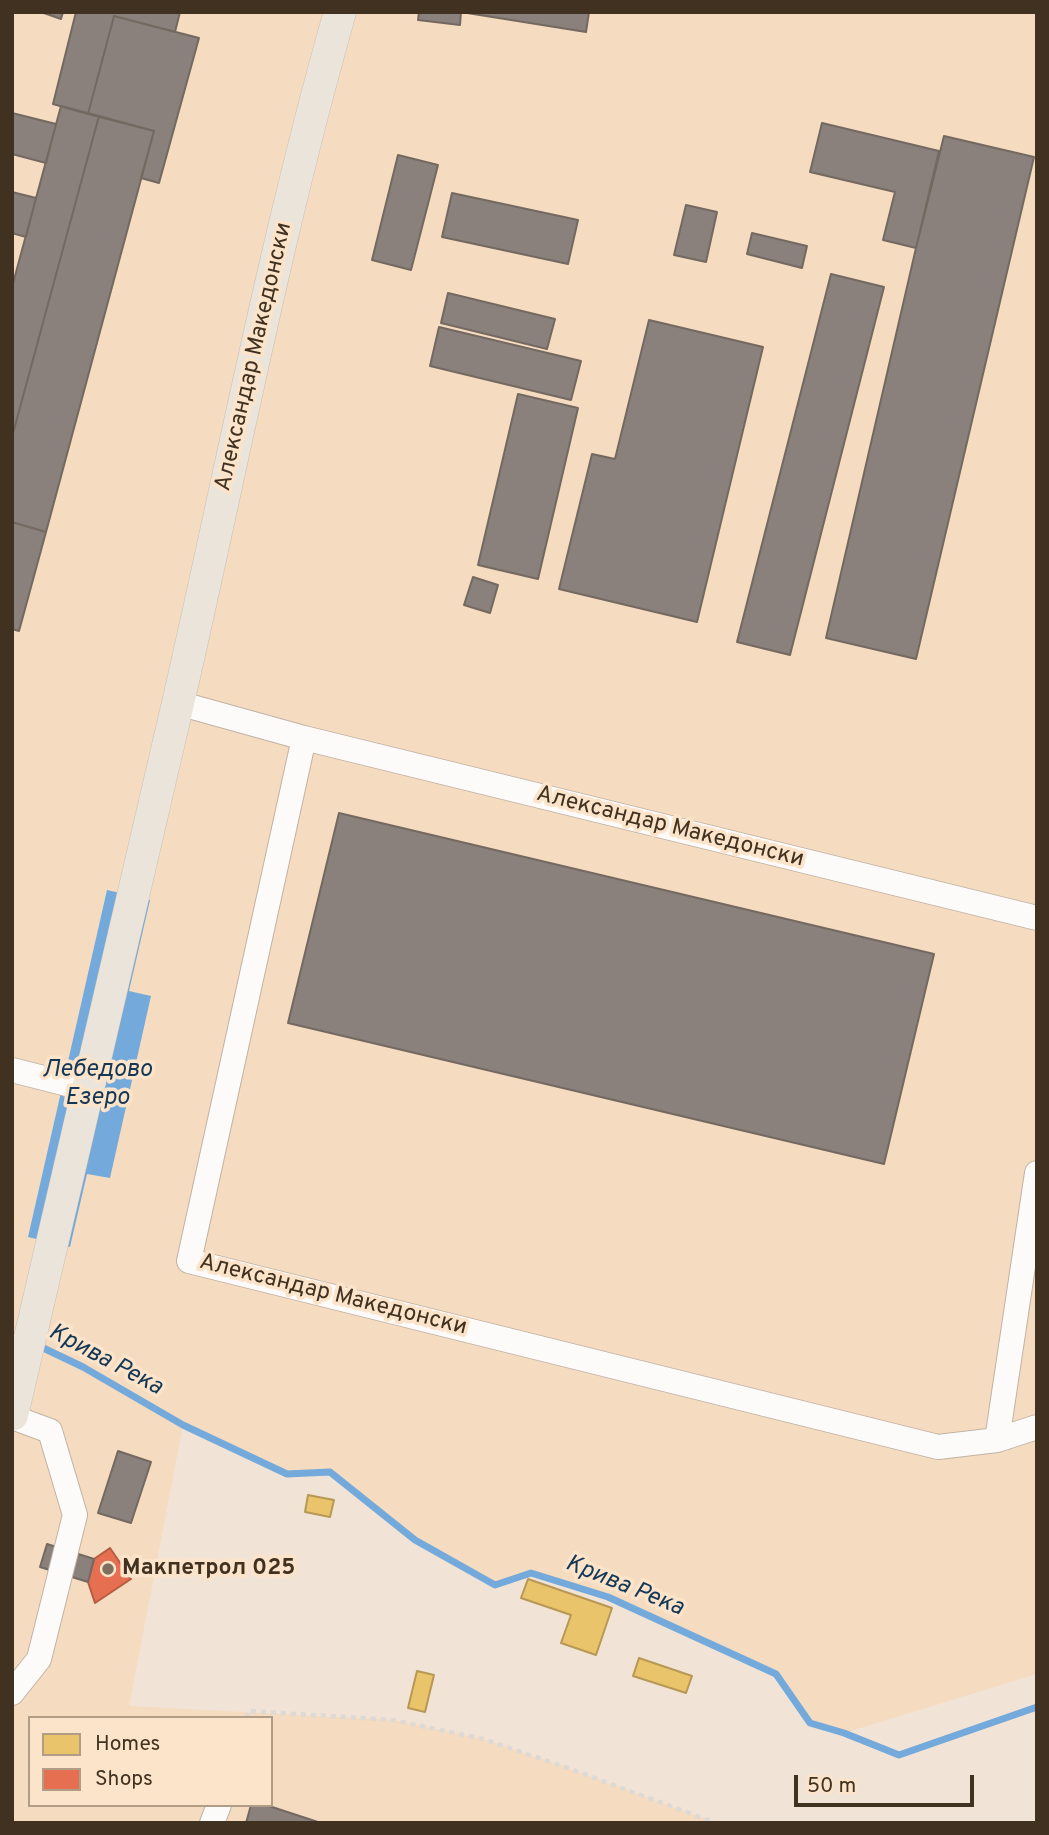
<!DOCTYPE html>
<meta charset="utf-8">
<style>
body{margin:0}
#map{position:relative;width:1049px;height:1835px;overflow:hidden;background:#f1e3d5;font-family:Overpass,sans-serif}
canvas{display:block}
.frame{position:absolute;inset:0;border:14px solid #413120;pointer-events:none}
.legend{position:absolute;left:28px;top:1716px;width:245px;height:91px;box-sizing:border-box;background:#fce4ca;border:2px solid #b19c86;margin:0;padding:9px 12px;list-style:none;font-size:21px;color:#413120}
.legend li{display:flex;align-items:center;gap:14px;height:35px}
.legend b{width:35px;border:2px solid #b19c86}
.scale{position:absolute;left:794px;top:1775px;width:180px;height:32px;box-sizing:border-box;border:4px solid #413120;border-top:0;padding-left:9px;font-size:21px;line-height:24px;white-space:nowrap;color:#413120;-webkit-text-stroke:5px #fce4ca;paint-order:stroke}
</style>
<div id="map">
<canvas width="1049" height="1835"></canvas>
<div class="frame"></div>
<ul class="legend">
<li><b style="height:19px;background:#e9c46a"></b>Homes</li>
<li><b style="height:19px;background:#e76f51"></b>Shops</li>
</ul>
<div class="scale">50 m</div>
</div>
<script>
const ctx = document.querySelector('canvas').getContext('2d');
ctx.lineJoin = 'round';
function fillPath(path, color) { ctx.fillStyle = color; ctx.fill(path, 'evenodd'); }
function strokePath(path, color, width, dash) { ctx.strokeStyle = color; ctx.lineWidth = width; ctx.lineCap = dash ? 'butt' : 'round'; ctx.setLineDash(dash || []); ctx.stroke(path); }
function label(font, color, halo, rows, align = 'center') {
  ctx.font = font + ' Overpass,sans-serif'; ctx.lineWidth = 7; ctx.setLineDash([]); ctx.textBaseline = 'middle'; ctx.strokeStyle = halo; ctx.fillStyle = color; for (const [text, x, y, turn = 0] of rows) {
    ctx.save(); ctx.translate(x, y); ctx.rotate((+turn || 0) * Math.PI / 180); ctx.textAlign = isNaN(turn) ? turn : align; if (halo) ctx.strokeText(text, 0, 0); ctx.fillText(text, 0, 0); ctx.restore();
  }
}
fillPath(new Path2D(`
 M12,12H1037V1674L844,1733L810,1723L776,1674L608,1597L531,1573L495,1585L415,1540L330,1472L287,1474L183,1425L129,1706L393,1720L483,1739L565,1767L716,1823H12ZM30,1718H271V1805H30Z`), '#f5dbbf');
fillPath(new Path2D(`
 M107,890L150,900L129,991L151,996L110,1178L87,1174L70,1247L28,1237Z`), '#74aadb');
const homes = new Path2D(`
 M308,1495L334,1500L330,1517L305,1512Z
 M528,1579L612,1608L596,1655L561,1643L571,1615L521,1598Z
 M639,1658L692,1676L686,1693L633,1676Z
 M417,1671L434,1675L425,1712L408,1708Z`);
fillPath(homes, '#e9c46a');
strokePath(homes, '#b79854', 2);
const shops = new Path2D(`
 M110,1548L131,1579L95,1603L88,1582L94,1559Z`);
fillPath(shops, '#e76f51');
strokePath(shops, '#b55c42', 2);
const industry = new Path2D(`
 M41,12H63L61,19Z
 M76,12H180L175,32L114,16L88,114L53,104Z
 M419,12H461L460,25L418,20Z
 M461,12H589L586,32Z
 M114,16L199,38L159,183L141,178L154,131L88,114Z
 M61,106L99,116L12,437V287Z
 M12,113L56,124L46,163L12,154Z
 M99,116L154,131L46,532L12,522V437Z
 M822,123L939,151L916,248L883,240L895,192L810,172Z
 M944,136L1034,157L916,659L826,638L916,248Z
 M398,155L438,165L411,270L372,260Z
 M12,192L36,198L26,237L12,233Z
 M452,193L578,220L568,264L442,237Z
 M686,205L717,212L706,262L674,255Z
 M752,233L807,246L802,268L747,254Z
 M831,274L884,287L790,655L737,642Z
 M448,293L555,319L547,349L441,323Z
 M649,320L763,347L697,622L559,589L592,454L615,459Z
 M439,327L581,361L571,400L430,366Z
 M518,394L578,408L538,579L478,565Z
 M12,522L46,532L19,631L12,629Z
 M473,577L498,585L490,613L464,605Z
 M339,813L934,954L884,1164L288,1023Z
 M118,1451L151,1462L131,1523L98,1513Z
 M47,1544L94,1559L88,1582L40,1567Z
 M251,1805H266L321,1823H246Z`);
fillPath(industry, '#8a817c');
strokePath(industry, '#746960', 2);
strokePath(new Path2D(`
 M37,1345L83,1367L183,1425L287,1474L330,1472L415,1540L495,1585L531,1573L608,1597L776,1674L810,1723L844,1733L899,1755L1037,1707`), '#74aadb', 7);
const minor = new Path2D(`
 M178,703L304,738L1037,918
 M304,738L189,1261L938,1447L997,1440L1037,1427
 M12,1070L87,1089
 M12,1417L50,1431L75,1515L39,1659L12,1693
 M997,1440L1037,1173
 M212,1823L219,1805`);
const major = new Path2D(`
 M12,1415C66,1177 124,941 178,703C231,472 275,240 340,12`);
strokePath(minor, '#c1b3a5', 26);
strokePath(major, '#c9c0b7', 33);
strokePath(new Path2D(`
 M247,1718L248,1711L393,1720L483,1739L565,1767L716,1823`), '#ddd9d4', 4.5, [5, 5]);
strokePath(minor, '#fdfbf9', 24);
strokePath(major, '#ebe4db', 32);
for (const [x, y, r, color] of [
 [108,1569,7,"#7f6f5f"]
]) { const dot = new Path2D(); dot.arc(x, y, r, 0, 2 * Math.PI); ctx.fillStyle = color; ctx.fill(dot); strokePath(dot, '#fce4ca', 2.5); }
label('23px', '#413120', '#fce4ca', [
 ["Александар Македонски",255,357,-77],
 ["Александар Македонски",670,828,14],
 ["Александар Македонски",333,1296,14]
]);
label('bold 23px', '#413120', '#fce4ca', [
 ["Макпетрол 025",122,1569]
], 'left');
label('italic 24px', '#153756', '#fce4ca', [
 ["Лебедово",97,1071],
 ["Езеро",97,1099],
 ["Крива Река",105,1361,28],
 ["Крива Река",624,1587,22]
]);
</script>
